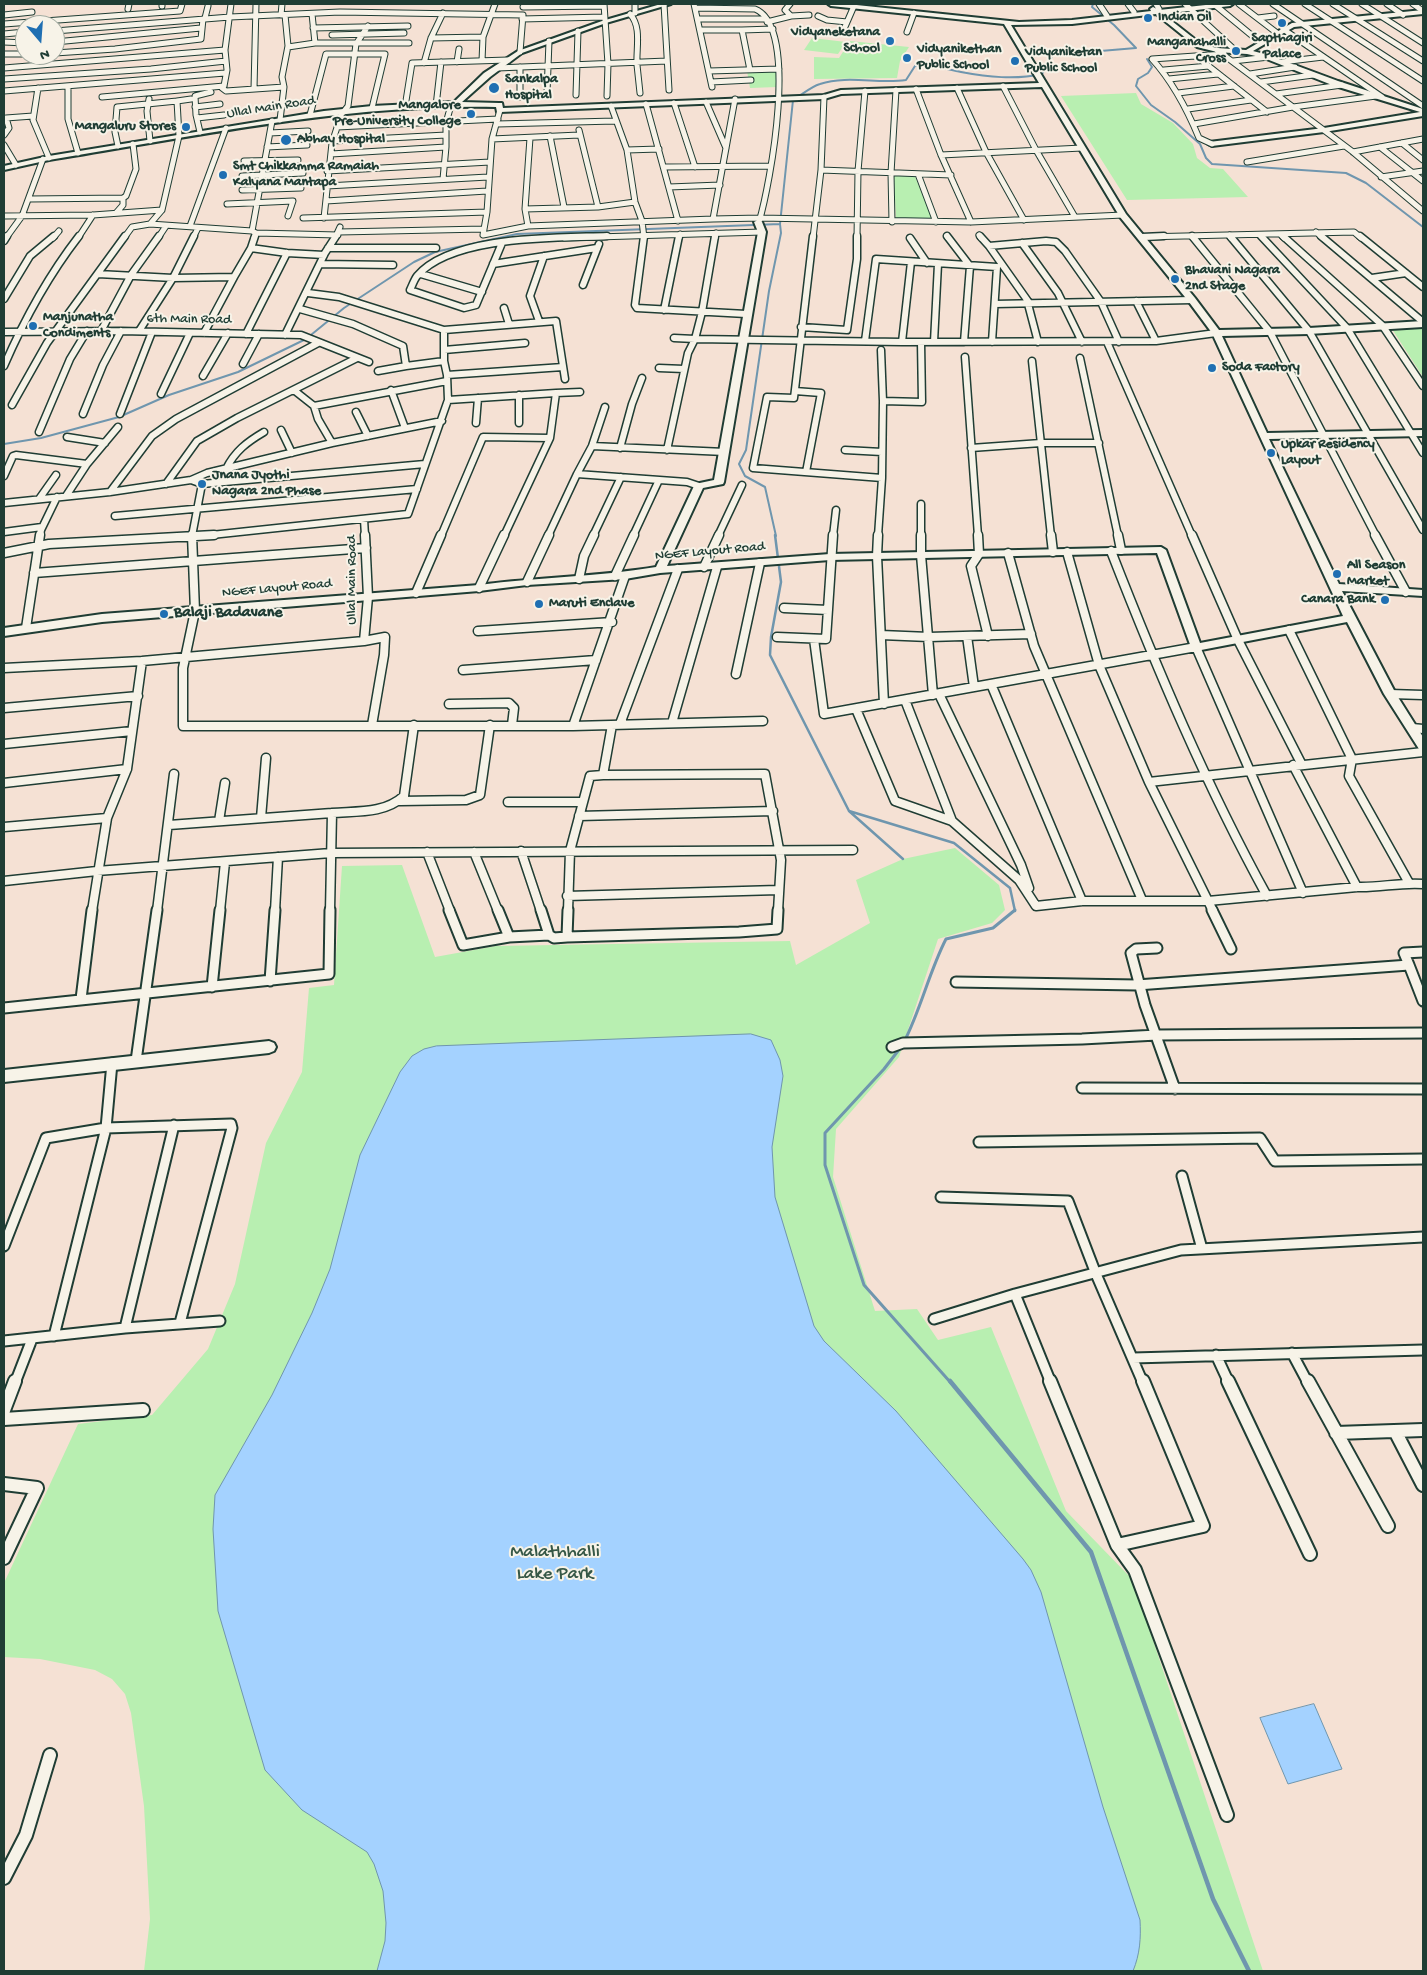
<!DOCTYPE html>
<style>
body{margin:0}
#map{position:relative;width:1427px;height:1975px;overflow:hidden;background:#f5e1d4;font-family:"Gochi Hand",sans-serif}
canvas{display:block}
.frame{position:absolute;inset:0;border:5px solid #1f3d34;pointer-events:none}
.north{position:absolute;left:15px;top:15px;width:50px;height:50px;box-sizing:border-box;background:#f7f3e8;border:1px solid #a1aaa0;border-radius:50%;rotate:162deg;font-size:14px;font-weight:700;line-height:20px;text-align:center;color:#1f3d34}
.north::after{content:'';display:block;margin:auto;width:18px;height:22px;background:#1f6fb2;clip-path:polygon(50% 0,100% 100%,50% 72%,0 100%)}
</style>
<div id="map">
<canvas width="1427" height="1975"></canvas>
<div class="frame"></div>
<div class="north">N</div>
</div>
<script>
const ctx = document.querySelector('canvas').getContext('2d');
ctx.lineJoin = 'round';
function fillPath(path, color) { ctx.fillStyle = color; ctx.fill(path, 'evenodd'); }
function strokePath(path, color, width, dash) { ctx.strokeStyle = color; ctx.lineWidth = width; ctx.lineCap = dash ? 'butt' : 'round'; ctx.setLineDash(dash || []); ctx.stroke(path); }
function label(font, color, halo, rows, align = 'center') {
  ctx.font = font + ' "Gochi Hand",sans-serif'; ctx.lineWidth = 4; ctx.setLineDash([]); ctx.textBaseline = 'middle'; ctx.strokeStyle = halo; ctx.fillStyle = color; for (const [text, x, y, turn = 0] of rows) {
    ctx.save(); ctx.translate(x, y); ctx.rotate((+turn || 0) * Math.PI / 180); ctx.textAlign = isNaN(turn) ? turn : align; if (halo) ctx.strokeText(text, 0, 0); ctx.fillText(text, 0, 0); ctx.restore();
  }
}
fillPath(new Path2D(`
 M812,38L846,42L838,54L804,50Z
 M850,41L909,47L900,61L897,78L814,79V57L839,58Z
 M747,71H777V87L750,88Z
 M1136,93L1141,104L1173,123L1193,144L1197,158L1210,168L1223,169L1248,197L1127,200L1061,96Z
 M894,175L915,176L932,219H896Z
 M1423,328V377L1392,329Z
 M955,848L999,885L1005,910L992,923L938,939L899,1057L836,1129L833,1177L875,1311L917,1309L938,1340L991,1327L1066,1511L1133,1580L1263,1971H144L150,1919L144,1806L131,1713L125,1694L112,1679L95,1670L40,1659L4,1657V1583L78,1424L152,1415L208,1349L235,1284L266,1143L302,1072L309,988L334,985L342,866L402,865L435,957L496,946L790,941L796,965L870,923L856,880L903,859Z`), '#b8efb1');
const water = new Path2D(`
 M751,1034L771,1040L780,1060L783,1076L772,1147L775,1197L814,1326L824,1341L896,1411L1023,1559L1031,1570L1041,1592L1103,1807L1140,1920C1141,1938 1140,1954 1133,1971H377L385,1941L386,1923L383,1891L374,1864L367,1852L302,1810L265,1770L218,1611L213,1529L215,1495L272,1395L312,1313L330,1269L360,1155L400,1072L412,1056L424,1049L436,1046Z
 M1314,1704L1342,1769L1288,1784L1260,1718Z`);
fillPath(water, '#a4d2ff');
strokePath(water, '#6f96ae', 1);
strokePath(new Path2D(`
 M1147,59L1152,67L1148,73L1138,79L1136,86L1151,105L1175,122L1200,144L1206,158L1212,164L1346,173L1366,183L1423,227
 M4,444L41,438L119,417L169,395L238,372L306,339L344,308L414,262L435,252L517,234L780,224L793,100C802,95 810,87 820,84C847,75 878,84 906,80L915,66C931,64 945,69 961,72C988,77 1015,80 1042,74L1053,55L1136,48L1114,25L1092,7L1093,4
 M776,536L765,487L745,476L739,464L746,450L769,291L781,233L780,224`), '#6f96ae', 2);
strokePath(new Path2D(`
 M775,535L781,582L771,637L770,655L849,811L903,859
 M849,811L954,843L1010,888L1015,911`), '#6f96ae', 2.5);
strokePath(new Path2D(`
 M904,1042C921,1009 929,972 946,939L993,928L1015,910
 M901,1047L884,1069L825,1133V1165L864,1285L951,1383`), '#6f96ae', 3);
strokePath(new Path2D(`
 M950,1381L1091,1552L1213,1899L1249,1971`), '#6f96ae', 4.5);
const streetFar4 = new Path2D(`
 M162,4V6
 M604,4L608,64L607,96
 M635,4V13
 M664,4L669,90
 M694,4L712,87
 M1099,4L1107,16
 M1128,4L1134,12
 M1156,4L1159,9
 M1185,4L1236,51
 M1239,4L1277,33
 M1273,4L1423,106
 M1305,4L1423,81
 M1333,4L1423,61
 M1362,4L1423,43
 M1387,4L1403,15
 M1413,4L1423,11
 M1215,5L1261,43
 M523,7L604,6
 M695,8L755,9C800,27 770,185 759,222
 M128,9L129,4
 M312,14L315,43H409
 M630,14C642,27 636,48 637,65C638,74 639,84 640,93
 M4,15L32,12
 M791,16L809,15
 M818,16L827,20L847,22
 M205,18L208,6
 M1258,18L1274,16
 M522,19L604,17
 M698,19H764
 M767,22L791,16L785,10L790,4
 M4,24L180,11L182,4
 M313,28L408,26
 M844,29L854,6
 M1283,29L1382,97
 M700,30H742
 M55,31L230,17L340,12L523,15
 M907,32L914,13
 M4,34L25,32
 M332,35L404,33
 M431,38L483,37L495,4
 M4,42L25,43
 M55,42L201,28
 M288,47L315,43
 M225,50L231,4
 M1217,50L1353,152L1423,211
 M520,52L523,15
 M55,53L115,49L201,39L203,19
 M4,54H25
 M1197,57L1267,112
 M482,61L483,37
 M1233,61L1269,57
 M457,62L459,49
 M1282,62L1323,57
 M424,63L431,38L443,13
 M520,67V97
 M4,68L225,50L227,70L224,86L102,97
 M497,68L667,61
 M750,70L742,30L773,29
 M1164,70L1209,66
 M709,71L779,69
 M1250,74L1295,67
 M4,79L151,69L226,61
 M1169,79L1218,74
 M711,82L751,80
 M1261,82L1313,75
 M68,86V119L78,153
 M224,86L222,88L226,91L284,87
 M1003,86L1036,150L1075,217
 M38,88L33,120L49,158
 M957,88L986,152L1024,220
 M254,89L256,4
 M916,89L941,155L971,222
 M4,91L225,73
 M547,93L549,41
 M1178,93L1234,86
 M1276,94L1342,85
 M576,95L578,31
 M149,99L147,111L150,141
 M177,101L191,99
 M706,102L726,148
 M674,103L695,167
 M646,104L678,221
 M436,106L441,62
 M611,106L627,150L635,202L642,221L644,238
 M195,107L220,104
 M405,107L412,63L508,60
 M1188,109L1251,100
 M500,110L492,139L487,212L483,235L528,226L713,219L760,218L971,222L1123,215
 M310,115L326,54H385L372,108
 M197,118L224,115
 M280,120L284,87L282,77L288,46L285,15H281L282,4
 M497,124L615,121
 M1194,124L1293,107L1376,96
 M337,127L498,119
 M579,130L598,207
 M200,132L196,115L195,96L211,92
 M270,133L308,131
 M4,135L9,128L6,118L33,116
 M550,136L564,207
 M492,139L579,135
 M333,141L446,135
 M1402,143L1423,160
 M1212,144L1199,138C1187,109 1173,82 1152,59L1224,54
 M4,145L16,165
 M118,146L115,132L117,107L177,101L179,136L162,210L150,224
 M267,147L307,145
 M1380,147L1423,181
 M627,150L659,149
 M1353,152L1423,139
 M331,154L446,147V123L451,105
 M941,155L1082,148
 M244,161L298,160
 M1247,162L1344,146
 M664,167L769,166
 M821,170L824,97
 M327,171L490,162
 M918,174L936,222
 M242,176L303,173
 M1381,177L1423,171
 M443,179L446,147
 M327,186L488,177
 M669,187L720,185
 M242,190L301,188
 M29,199L123,198
 M326,201L487,191
 M227,204L293,201L288,216
 M525,209L598,207L635,202
 M116,213L123,205V198L126,196L136,169L133,144
 M4,216L93,215L162,210
 M303,218L487,212
 M324,218L332,143L341,115L348,106L356,44L368,26
 M713,219L735,99
 M892,222L891,173L896,90
 M190,226L226,128
 M528,226L525,209L530,138
 M252,231L272,121
 M339,232L484,229
 M1316,232L1323,238
 M256,233L338,235
 M1280,234L1284,238
 M979,235L981,238
 M1229,235L1231,238
 M1260,235L1263,238
 M947,236L948,238
 M1192,236L1193,238
 M1142,237L1354,232L1361,238
 M6,238L22,216L43,159
 M53,238L59,231
 M78,238L93,215
 M124,238L132,227L150,224L252,231L256,233L254,238
 M158,238L166,226
 M193,238L198,228
 M335,238L340,227
 M564,238L762,232
 M679,238L680,234
 M715,238L716,233
 M813,238L821,170L951,175
 M857,238L858,171L865,91`);
const streetFar3 = new Path2D(`
 M255,236L251,248L287,253L324,255
 M644,236L635,305L637,308L746,314
 M813,236L794,398L767,397L753,468L882,478
 M947,236L970,266L964,342
 M980,236L989,246
 M1192,236L1270,332L1376,536
 M1230,236L1309,331L1423,530
 M1261,236L1347,328L1423,453
 M1283,236L1382,325L1423,386
 M1321,236L1423,322
 M1360,236L1423,287
 M1142,237L1164,236
 M910,238L927,263
 M4,241L7,236
 M502,243L476,305L464,308L410,290C412,286 414,280 417,276C452,235 557,238 607,236
 M1022,243L1058,293L1082,342
 M328,248H436
 M320,264L393,265
 M493,264L597,248
 M98,274L173,278L234,277L204,333
 M421,274L482,292
 M234,277L251,248
 M1372,278L1406,273
 M583,285L599,244
 M308,293L339,297L444,330L556,321L565,379
 M4,299L30,256L54,236
 M1136,301L1156,341L1216,333
 M995,304L1192,300
 M1028,304L1038,342
 M1030,304L989,246L1046,241L1056,242L1065,251L1101,302L1119,342
 M504,308L509,324
 M300,309L353,324L403,346L406,366L444,361
 M664,310L679,236
 M539,321L530,296L544,256
 M801,327L847,330L857,259V236
 M101,331L131,275L159,236
 M139,331L173,278L194,236
 M4,332L121,331L301,335L369,362
 M246,334L287,253
 M285,335L325,253L336,236
 M674,338L695,339L702,312L715,236
 M865,341L876,259L997,267L992,342
 M902,342L911,262
 M934,342L938,264
 M1107,342L1192,536
 M444,350L525,343
 M881,350L883,401
 M965,357L978,536
 M1080,358L1118,536
 M1032,361L1051,536
 M243,364L259,334
 M4,366C24,320 48,276 79,236
 M659,368L684,369
 M378,371L406,366
 M447,375L563,367
 M203,376L228,333
 M391,390L405,428
 M292,391H295L314,406
 M795,391L821,393L806,472
 M556,393L580,392
 M161,394L190,333
 M519,395V423
 M448,400L556,393L550,438
 M12,405L47,343L125,236
 M356,412L368,436
 M83,414L103,365L121,331
 M120,414L152,332
 M476,423L478,398
 M281,430L292,453
 M39,432L70,359L87,331
 M67,437L105,443
 M332,443L318,419L314,406L447,381
 M592,446L725,452
 M620,448L632,404L642,378
 M971,448L1041,443H1099
 M667,450L688,353L695,339L902,342L1156,341
 M845,450L882,452
 M226,469C235,451 247,442 264,432
 M577,474L592,446L605,407
 M4,476L13,456L16,455L87,464
 M191,480L202,484L192,536
 M166,484L197,441L237,418L357,358
 M202,484L425,464
 M110,492L152,436L176,419L318,343
 M66,496L87,464L118,427
 M39,499L56,475
 M4,503L110,492L191,480L207,473L332,443L442,421
 M921,504V536
 M115,516L417,489
 M364,519L365,536
 M4,532L42,527
 M40,536L41,530L57,497
 M202,536L408,514L448,400L447,375L444,361V330
 M441,536L483,437L550,438L504,536
 M548,536L577,474L687,482L699,486
 M593,536L621,477
 M633,536L659,480
 M718,536L742,485
 M833,536L836,510
 M878,536L882,478L883,401L922,402L921,342`);
const streetFar2 = new Path2D(`
 M192,535L195,611L183,668V726H573
 M878,535L877,556L884,704
 M921,535V555L933,695
 M978,535L979,554L971,566L988,636
 M1051,535L1053,552
 M1118,535L1121,550
 M1192,535L1238,640L1302,765
 M1375,535L1406,592
 M1111,551C1157,669 1206,785 1267,896
 M1067,552L1099,665L1149,782L1423,752
 M4,553L49,544L214,535
 M1008,553L1034,646L1142,900
 M704,567L719,535
 M34,573L366,548
 M615,576L634,535
 M625,576L573,726L763,721
 M579,579L584,556L594,535
 M527,582L549,535
 M479,588L504,535
 M416,593L441,535
 M784,608L828,610
 M26,628L40,535
 M1289,630L1352,759L1349,776L1409,883
 M478,631L612,622
 M881,635L929,637L1031,634
 M967,636L974,687
 M777,637L826,639L833,535
 M814,639L824,714L1196,647L1303,893
 M364,641L368,597L365,535
 M4,668L142,661L364,641L385,637L384,655L372,725
 M463,670L596,660
 M736,674L760,563
 M991,684L1082,901
 M939,694L1021,865L1029,888
 M1390,694L1423,695
 M905,700L952,821
 M449,704L509,703L514,708L512,725
 M4,708L138,696
 M856,709L895,801L952,821L1019,880L1036,906L1082,901H1208L1213,911
 M672,723L717,567
 M620,724L678,569
 M1412,728L1423,729
 M4,744L132,731
 M1293,765L1357,887
 M603,775L612,725
 M603,775L765,774L781,860L778,911
 M1149,782L1208,901L1357,887C1379,888 1401,882 1423,884
 M4,783L127,769
 M400,801L466,800L480,795L490,725
 M508,802H582
 M332,813C357,811 384,814 404,796L414,725
 M579,816L773,811
 M261,818L266,758
 M219,821L225,783
 M169,825L332,813L330,911
 M4,827L107,818
 M521,851L541,911
 M427,852L450,911
 M474,852L498,911
 M4,881L97,871L331,853L853,850
 M567,896L778,890
 M92,911L107,818L127,769L142,661
 M157,911L174,774
 M220,911L225,862
 M275,911L278,857
 M568,911L570,851L590,776L603,775`);
const streetFar1 = new Path2D(`
 M449,910L463,945L509,937L549,935L554,938L567,937
 M498,910L509,937
 M541,910L549,935
 M568,910L567,937L739,932L777,929L778,910
 M1212,910L1231,949
 M1157,948L1136,949L1131,953L1145,1005L1175,1089
 M1409,965L1423,1001
 M270,981L275,910
 M956,982L1137,985L1409,965L1404,953L1423,952
 M212,987L220,910
 M81,999L92,910
 M4,1008L329,974L330,910
 M892,1047L903,1043L1082,1039L1157,1035L1423,1033
 M136,1061L157,910
 M1082,1088L1423,1089
 M979,1142L1260,1138L1275,1161L1423,1159
 M1182,1176L1202,1249
 M941,1197L1068,1201L1096,1274L1143,1383
 M4,1246L46,1138L106,1128L231,1124L232,1128L180,1323
 M1015,1294L1051,1383
 M934,1319L1015,1294L1181,1250L1423,1237
 M125,1328L174,1125
 M54,1336L106,1128L112,1063
 M4,1341L125,1328L220,1321
 M1292,1353L1308,1383
 M1216,1355L1229,1383
 M1133,1358L1423,1350
 M15,1383L32,1339`);
const street = new Path2D(`
 M1050,1381L1117,1545L1203,1526L1143,1381
 M1228,1381L1310,1554
 M1308,1381L1388,1526
 M4,1410L15,1381
 M4,1419L143,1410
 M1395,1431L1423,1485
 M1336,1433L1423,1430
 M4,1484L37,1488L4,1558
 M1117,1545L1135,1570L1227,1815
 M4,1878L26,1835L50,1755`);
const secondary = new Path2D(`
 M661,4H671L606,23L522,53L490,77L462,102L499,103H502L503,108L824,95L841,90L1039,83L1004,24L831,6L828,4H847L1019,22L1072,20L1151,11L1150,9L1153,7L1159,10L1215,4H1233L1230,6L1163,14L1201,44L1217,48L1246,50L1292,23L1423,10V14L1294,27L1253,51L1268,55L1338,81L1423,109V116L1324,132L1212,146L1208,144L1209,142L1324,128L1420,112L1332,85L1264,58L1247,54L1217,52L1197,47L1156,14L1072,24L1011,25L1126,214L1195,298L1219,330L1309,328L1423,321V327L1309,334L1222,336L1267,433L1423,430V436L1269,439L1339,584L1423,590V596L1342,591L1396,694L1423,737V750L1419,749L1384,694L1347,622L1196,651L1192,650L1157,553L830,560L660,573L625,579L527,585L479,591L102,622L4,636V628L102,614L479,585C538,577 597,577 656,567L694,486L695,484L714,480L758,232L754,222L758,220L762,222L766,232L724,482L723,484L703,488L667,566L830,554L1161,547L1166,550L1200,643L1343,616L1212,333L1189,302L1120,217L1042,87L841,94L824,99L500,112H497L496,107C345,104 197,136 49,160L4,170V166L49,156L324,111L372,106L454,102L484,73L518,51L602,21Z
 M269,1041L274,1043L276,1047L274,1051L269,1053L4,1082V1070Z`);
strokePath(streetFar4, '#1f3d34', 7);
strokePath(streetFar3, '#1f3d34', 9);
strokePath(streetFar2, '#1f3d34', 11);
strokePath(streetFar1, '#1f3d34', 13);
strokePath(street, '#1f3d34', 16);
strokePath(secondary, '#1f3d34', 4);
strokePath(streetFar4, '#f7f3e8', 5);
strokePath(streetFar3, '#f7f3e8', 6);
strokePath(streetFar2, '#f7f3e8', 8);
strokePath(streetFar1, '#f7f3e8', 9);
strokePath(street, '#f7f3e8', 12);
fillPath(secondary, '#f7f3e8');
for (const [x, y, r, color] of [
 [1148,18,5,"#1f6fb2"],
 [1282,23,5,"#1f6fb2"],
 [890,41,5,"#1f6fb2"],
 [1236,51,5,"#1f6fb2"],
 [907,58,5,"#1f6fb2"],
 [1015,61,5,"#1f6fb2"],
 [494,88,6,"#1f6fb2"],
 [471,114,5,"#1f6fb2"],
 [186,127,5,"#1f6fb2"],
 [286,140,6,"#1f6fb2"],
 [223,175,5,"#1f6fb2"],
 [1175,279,5,"#1f6fb2"],
 [33,326,5,"#1f6fb2"],
 [1212,368,5,"#1f6fb2"],
 [1271,453,5,"#1f6fb2"],
 [202,484,5,"#1f6fb2"],
 [1337,574,5,"#1f6fb2"],
 [1385,600,5,"#1f6fb2"],
 [539,604,5,"#1f6fb2"],
 [164,614,5,"#1f6fb2"]
]) { const dot = new Path2D(); dot.arc(x, y, r, 0, 2 * Math.PI); ctx.fillStyle = color; ctx.fill(dot); strokePath(dot, '#f7f3e8', 2); }
label('bold 14px', '#1f3d34', '#f7f3e8', [
 ["Indian Oil",1158,18],
 ["Vidyaneketana",880,33,"right"],
 ["School",880,49,"right"],
 ["Sapthagiri",1282,39,"center"],
 ["Palace",1282,55,"center"],
 ["Manganahalli",1226,43,"right"],
 ["Cross",1226,59,"right"],
 ["Vidyanikethan",917,50],
 ["Public School",917,66],
 ["Vidyaniketan",1025,53],
 ["Public School",1025,69],
 ["Sankalpa",505,80],
 ["Hospital",505,96],
 ["Mangalore",461,106,"right"],
 ["Pre-University College",461,122,"right"],
 ["Mangaluru Stores",176,127,"right"],
 ["Abhay Hospital",297,140],
 ["Smt Chikkamma Ramaiah",233,167],
 ["Kalyana Mantapa",233,183],
 ["Bhavani Nagara",1185,271],
 ["2nd Stage",1185,287],
 ["Manjunatha",43,318],
 ["Condiments",43,334],
 ["Soda Factory",1222,368],
 ["Upkar Residency",1281,445],
 ["Layout",1281,461],
 ["Jnana Jyothi",212,476],
 ["Nagara 2nd Phase",212,492],
 ["All Season",1347,566],
 ["Market",1347,582],
 ["Canara Bank",1375,600,"right"],
 ["Maruti Enclave",549,604]
], 'left');
label('14px', '#1f3d34', '#f7f3e8', [
 ["Ullal Main Road",271,108,-9],
 ["6th Main Road",189,320,1],
 ["NGEF Layout Road",710,552,-5],
 ["Ullal Main Road",353,580,-90],
 ["NGEF Layout Road",277,589,-5]
]);
label('bold 16px', '#1f3d34', '#f7f3e8', [
 ["Balaji Badavane",174,614]
], 'left');
label('19px', '#365847', '#f7f3e8', [
 ["Malathhalli",555,1553],
 ["Lake Park",555,1575]
]);
</script>
